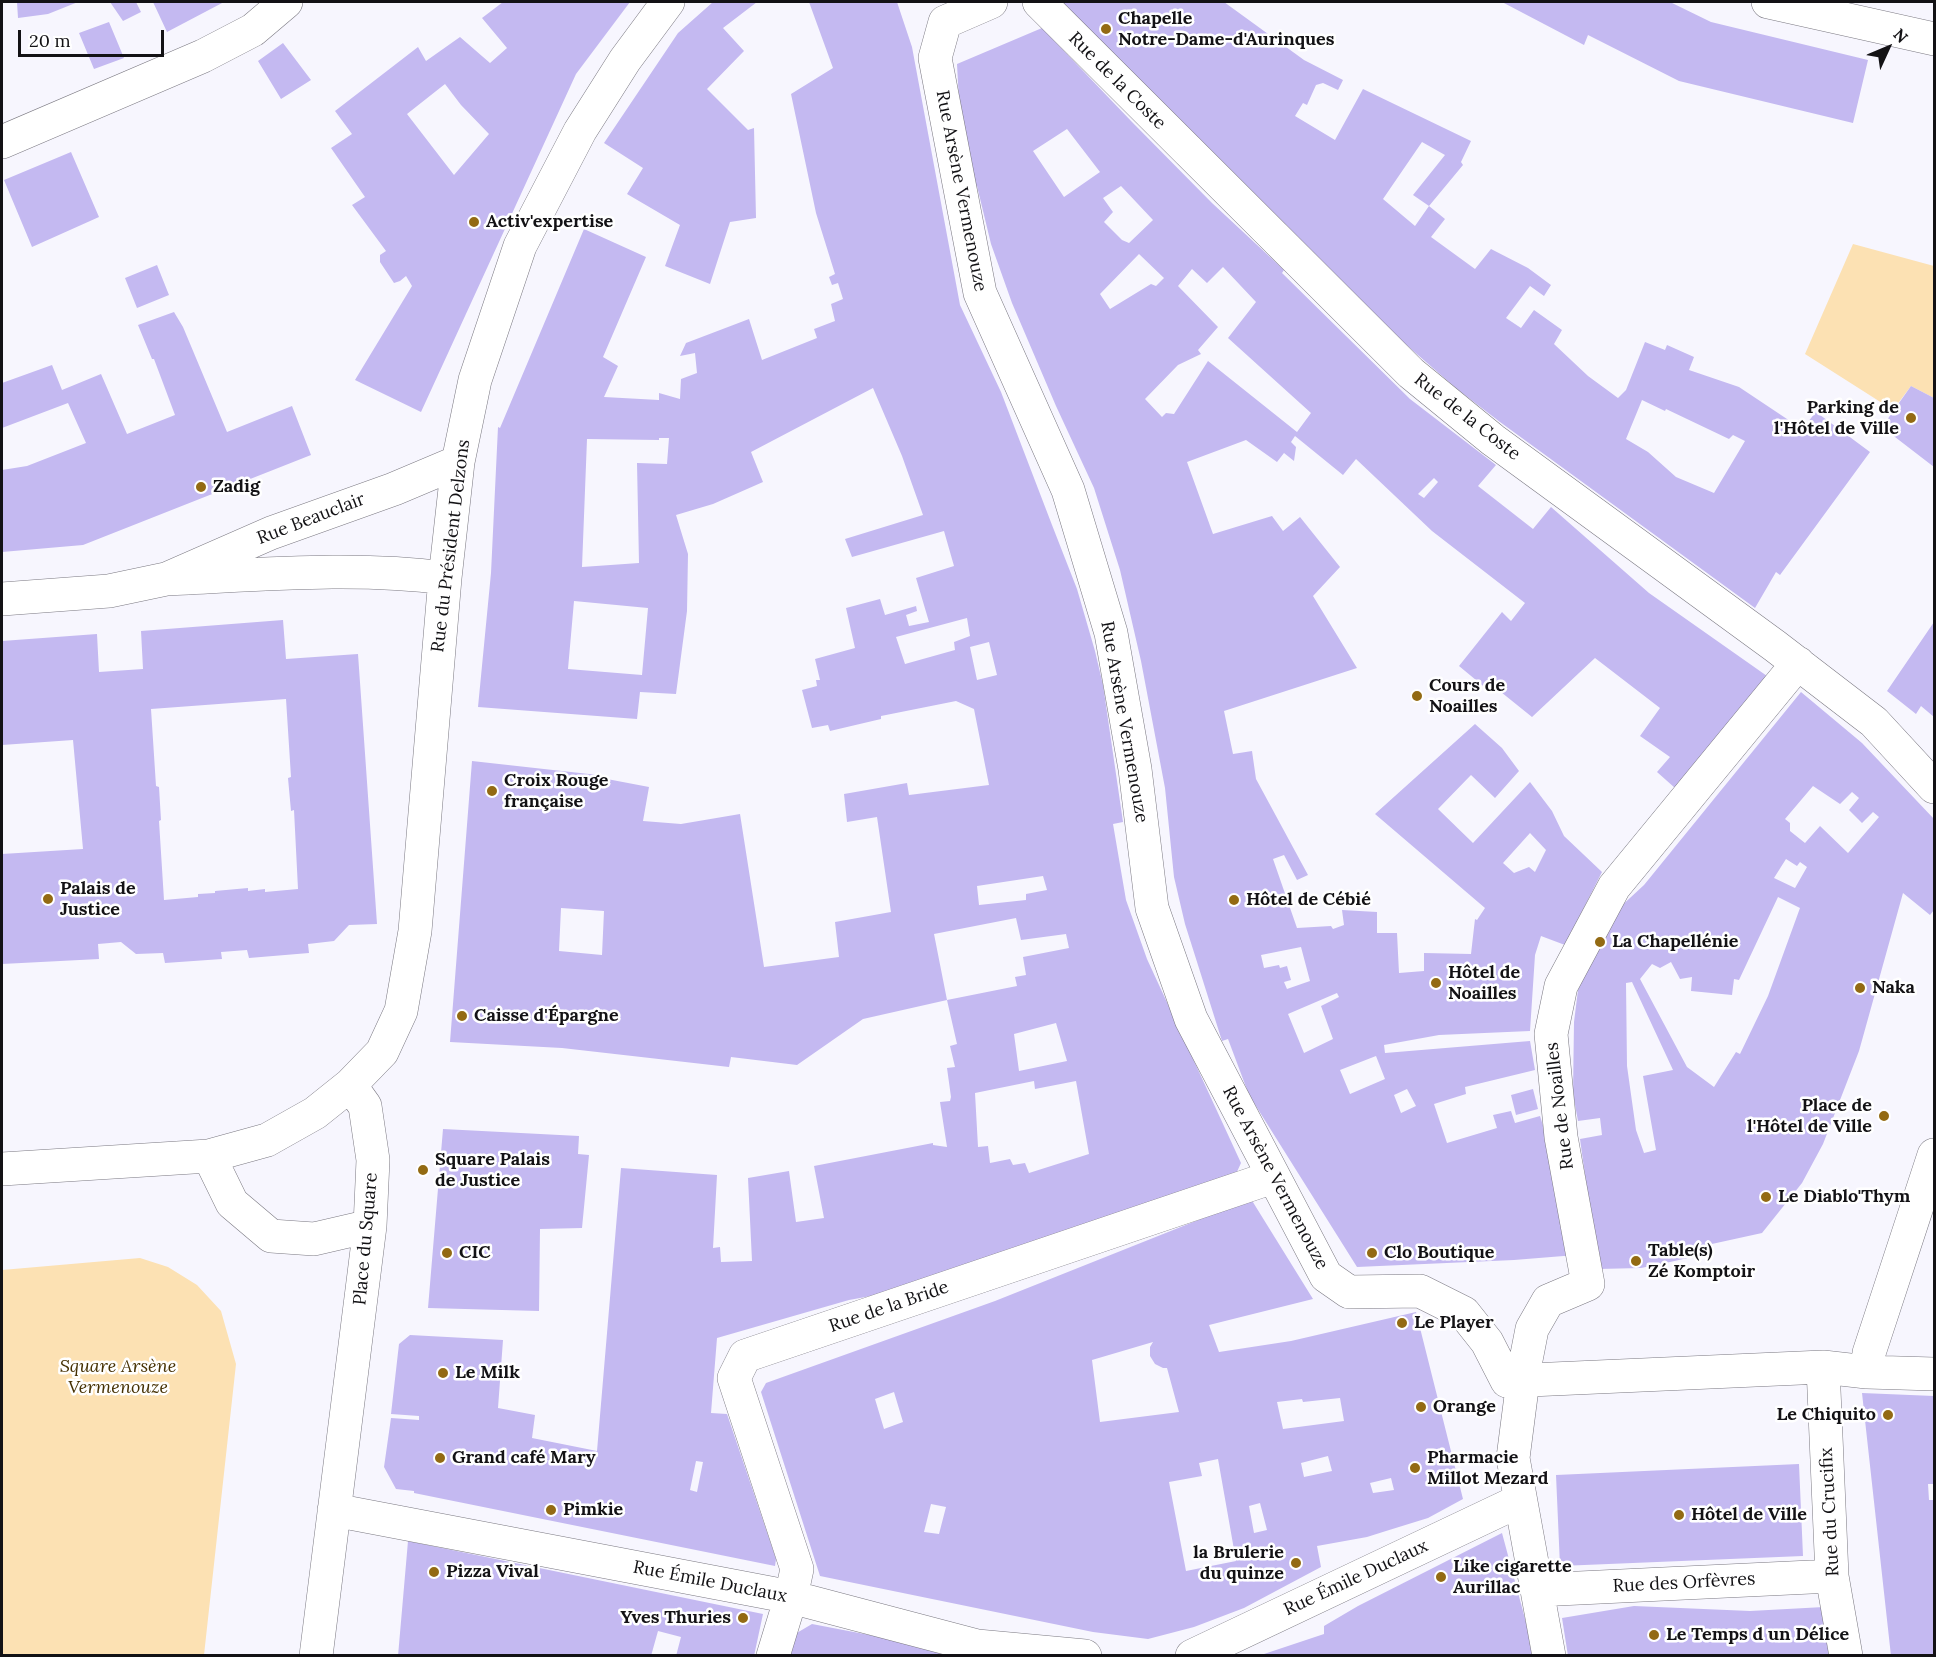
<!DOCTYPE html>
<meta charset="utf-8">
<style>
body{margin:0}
#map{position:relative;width:1936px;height:1657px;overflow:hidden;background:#f7f6fe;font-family:Lora,serif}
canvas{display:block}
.frame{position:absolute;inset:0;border:3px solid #131215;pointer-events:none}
.north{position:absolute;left:1858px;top:18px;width:60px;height:60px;-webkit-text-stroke:4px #fff;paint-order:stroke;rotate:46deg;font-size:16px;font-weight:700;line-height:24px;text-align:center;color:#131215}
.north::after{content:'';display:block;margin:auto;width:21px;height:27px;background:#131215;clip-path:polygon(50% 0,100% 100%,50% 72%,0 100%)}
.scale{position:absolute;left:18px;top:30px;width:146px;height:27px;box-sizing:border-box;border:3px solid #131215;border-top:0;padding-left:8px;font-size:18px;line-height:21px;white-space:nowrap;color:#131215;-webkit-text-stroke:4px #fff;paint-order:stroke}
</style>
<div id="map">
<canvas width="1936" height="1657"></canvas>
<div class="frame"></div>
<div class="north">N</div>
<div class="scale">20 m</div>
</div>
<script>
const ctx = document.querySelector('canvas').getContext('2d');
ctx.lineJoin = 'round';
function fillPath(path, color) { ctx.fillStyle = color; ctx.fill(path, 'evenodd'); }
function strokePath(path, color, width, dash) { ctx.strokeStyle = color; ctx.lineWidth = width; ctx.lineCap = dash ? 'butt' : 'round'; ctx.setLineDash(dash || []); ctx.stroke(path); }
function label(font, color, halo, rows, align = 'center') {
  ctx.font = font + ' Lora,serif'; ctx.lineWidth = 5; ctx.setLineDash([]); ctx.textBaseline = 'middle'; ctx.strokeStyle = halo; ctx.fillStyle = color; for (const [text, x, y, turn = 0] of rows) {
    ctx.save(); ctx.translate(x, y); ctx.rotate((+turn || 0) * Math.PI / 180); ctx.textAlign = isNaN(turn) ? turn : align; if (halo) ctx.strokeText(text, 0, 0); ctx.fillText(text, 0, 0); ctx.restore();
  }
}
fillPath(new Path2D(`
 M1853,244L1934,266V398L1911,386L1893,410L1805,354Z
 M140,1258L168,1267L197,1285L221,1311L236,1364L204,1655H2V1270Z`), '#fce1b3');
fillPath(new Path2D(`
 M17,2H78L48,14L18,18Z
 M110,2H136L141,12L123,21Z
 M153,2H224L167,32Z
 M503,2H630L576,74L421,412L355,380L412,286L406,276L400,281L394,283L380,262V255L386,251L352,205L365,197L331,148L352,134L335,111L418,47L426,61L460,37L490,63L507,48L482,18ZM445,84L461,105L489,134L454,175L407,114Z
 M713,2H757L723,28L744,51L707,89L748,130L754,128L756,218L730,222L710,284L665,266L680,225L627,194L643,168L604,143L678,33Z
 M809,2H897L912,47L960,305L1001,392L1052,525L1077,589L1095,651L1103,685L1123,822L1113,824L1126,900L1147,959L1241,1163L1236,1174L882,1294L849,1300L717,1338L711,1413L727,1414L776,1559L775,1566L414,1493V1491L396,1489L384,1467L391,1418L419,1420V1416L391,1414L399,1344L410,1335L503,1340L498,1408L535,1415L532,1438L597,1451L621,1168L717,1175L713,1248L720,1247L721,1262L752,1261L748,1178L789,1171L796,1222L824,1218L814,1166L933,1143V1145L947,1147L940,1102L950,1101L951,1097L947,1068L955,1067L950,1046L957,1044L947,1000L1017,986L1015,977L1026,975L1023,957L1069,948L1066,934L1021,940L1016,918L934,934L947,1000L863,1019L797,1065L731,1057L729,1067L562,1048L450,1042L472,761L607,776V779L649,787L643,821L681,824L740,814L764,967L839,957L835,922L891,912L877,817L847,822L844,794L907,783L909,795L989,785L974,709L956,701L881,716V719L830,731L828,725L812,728L802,690L817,686L816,680H820L815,659L855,648L846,608L880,599L885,615L916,606L917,611L906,615L909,626L929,622L916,578L954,566L944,531L852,557L845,539L923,515L902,456L873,388L751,452L763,482L713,504L676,515L688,554L687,611L676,694L640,692L637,719L478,707L491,573L498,427L500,428L584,229L646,257L603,357L618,366L604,397L659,400V393L680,399L681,379L697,373L695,353L680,356L686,343L749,319L762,360L817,338L814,329L835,321L831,304L843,299L838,283L832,285L829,277L835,274L816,213L791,94L833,68ZM659,438H669L667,464L637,463L639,563L582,567L587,439L659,440ZM574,601L648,608L642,675L568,669ZM967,618L970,636L954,642L955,650L905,664L896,637ZM989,642L997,675L977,680L970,647ZM1043,876L1047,890L1026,894V900L979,905L977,886ZM561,908L604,911L602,955L559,951ZM1056,1023L1067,1061L1019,1071L1014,1034ZM1034,1081L1035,1089L1076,1081L1089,1154L1029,1173L1025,1163L1013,1165L1010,1159L990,1163L988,1146L978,1147L975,1093ZM696,1461L703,1462L697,1492L690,1490Z
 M1062,2H1224L1304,60L1343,80L1338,90L1323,83L1316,85L1307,105L1303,103L1295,116L1335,140L1363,89L1471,141L1461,162L1463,165L1429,206L1413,195L1445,155L1422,142L1383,199L1415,226L1429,206L1445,219L1431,237L1475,269L1491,249L1528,268L1551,285L1544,296L1530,286L1506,318L1521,328L1534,310L1562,330L1554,344L1588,376L1618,398L1626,390L1645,342L1665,350L1667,345L1694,357L1689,370L1739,387L1802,429L1816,412L1870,452L1780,575L1776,572L1755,608L1500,422L1457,389L1403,342ZM1642,400L1665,411L1666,409L1729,439L1733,435L1745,441L1714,493L1676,477L1648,452L1626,439Z
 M1502,2H1670L1711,22L1868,60L1853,123L1679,81L1588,35L1584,45Z
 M109,22L124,58L94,69L79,33Z
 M1042,28L1132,122L1212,203L1284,270L1282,273L1410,399L1496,465L1478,486L1533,529L1551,507L1649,593L1767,676L1675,788L1657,772L1670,757L1640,736L1660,708L1595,658L1532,717L1491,684L1488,690L1459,666L1502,612L1511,621L1525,603L1432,531L1356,459L1343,475L1295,436L1291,442L1296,447L1294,461L1284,453L1277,462L1246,440L1187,462L1213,534L1272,516L1283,531L1300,517L1340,567L1313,596L1357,668L1224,711L1233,754L1252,751L1256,779L1308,875L1297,880L1284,855L1273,859L1297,928L1331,926L1333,929L1344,925L1342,910L1377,912V933H1397L1399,973L1424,971V953L1471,954L1475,919L1477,920L1485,908L1375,814L1475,724L1502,748L1519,771L1495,798L1471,775L1438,809L1473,843L1530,782L1552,811L1564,836L1602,872L1565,945L1541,936L1535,955L1530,1031L1439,1035L1384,1045L1385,1053L1530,1041L1535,1070L1465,1087L1466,1094L1434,1104L1447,1143L1497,1128L1493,1115L1511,1111L1515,1123L1540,1116L1569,1209L1576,1255L1514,1260L1357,1267L1249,1095L1228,1039L1222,1041L1185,924L1174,877L1165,788L1141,661L1120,570L1094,488L1056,406L1012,303L991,244L977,186L974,187L960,120L957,64ZM1067,129L1100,172L1064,197L1033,151ZM1121,186L1153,220L1129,243L1122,240L1104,222L1113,212L1103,198ZM1139,254L1164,278L1156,286L1151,284L1110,309L1100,294ZM1223,267L1256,302L1228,338L1311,413L1297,432L1208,361L1174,414L1166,413L1162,417L1145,399L1178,365L1201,354L1198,350L1218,327L1178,286L1192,269L1207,283ZM1434,478L1438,482L1424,498L1418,494ZM1530,833L1546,850L1535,872L1529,867L1514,873L1503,863ZM1301,947L1310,981L1287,989L1284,982L1291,980L1287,966L1280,968L1279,965L1264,968L1261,955ZM1337,993L1339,997L1321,1006L1333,1039L1304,1053L1288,1014ZM1376,1056L1385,1079L1350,1094L1340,1070ZM1407,1089L1416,1106L1401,1113L1394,1095Z
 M283,43L311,80L281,99L258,61Z
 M71,152L99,217L32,247L4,180Z
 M157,265L169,295L137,308L125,278Z
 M174,312L183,327L227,432L292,406L311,455L83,545L2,552V470L27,466L86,443L68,403L2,428V383L52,365L62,390L101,374L127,434L175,415L154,359H152L138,325Z
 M1911,386L1934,398V467L1882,427Z
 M283,620L286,659L358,654L377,924L349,925L334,941L308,944L309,953L249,958L247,950L221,952L222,959L165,963L163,953L136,954L121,942L98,944L99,959L2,964V854L83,849L73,740L2,745V641L97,634L99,672L143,669L141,631ZM286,699L291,777L288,778L291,811L294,810L298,889L265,892V889L248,891V888L215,891V893L198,894V897L164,900L159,821L161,820L159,787L156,786L151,709Z
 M1934,622V717L1921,706L1916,714L1887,691Z
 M1801,692L1862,743L1934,819V910L1930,915L1903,893L1859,1051L1823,1144L1802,1183L1762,1233L1689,1249L1692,1257L1670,1262L1641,1268L1598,1269L1580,1139L1602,1135L1600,1118L1578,1121L1573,1094L1574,1022L1578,990L1586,970L1617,910L1644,885ZM1813,786L1840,804L1852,792L1859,798L1849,810L1862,823L1873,812L1879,817L1848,853L1820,826L1805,843L1790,831V823L1785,819ZM1786,859L1797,866L1800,862L1807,867L1795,888L1774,878ZM1778,897L1800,908L1768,996L1740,1054L1736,1052L1714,1087L1687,1067L1640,979L1652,964L1660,968L1671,962L1680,979L1692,977L1691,991L1732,995L1734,979L1739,980ZM1632,982L1673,1070L1643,1076L1656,1150L1644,1153L1636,1130L1627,1066L1626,983Z
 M1533,1089L1538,1109L1516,1115L1511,1095Z
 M443,1129L579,1136L578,1154L589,1155L582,1228L540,1229L539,1311L428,1308Z
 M1251,1199L1313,1299L1209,1325L1219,1352L1291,1341L1416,1312L1463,1499L1428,1518L1386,1531L1367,1537L1317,1546L1321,1567L1244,1608L1194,1627L1148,1639L1093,1632L820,1576L761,1392L766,1383L995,1301ZM1153,1342L1150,1347V1356L1155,1364L1163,1368H1167L1179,1412L1100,1422L1092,1360ZM894,1392L903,1422L884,1429L875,1399ZM1340,1398L1344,1421L1283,1429L1277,1402L1302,1399L1303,1402ZM1328,1456L1332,1471L1304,1477L1301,1463ZM1218,1459L1236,1561L1186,1571L1169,1482L1202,1476L1199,1463ZM1391,1478L1394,1490L1373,1493L1370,1483ZM1260,1503L1267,1530L1254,1533L1249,1506ZM931,1504L946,1507L939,1534L924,1532Z
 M1862,1393L1934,1396V1484H1928L1929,1500H1934V1656H1891Z
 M1799,1464L1803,1556L1560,1566L1556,1475Z
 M1502,1533L1535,1656H1258L1324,1634V1626L1358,1606Z
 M408,1541L763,1614L754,1656H676L681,1637L658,1631L651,1656H398Z
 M1634,1606L1750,1611L1824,1607L1831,1656H1568L1562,1618Z
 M812,1624L885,1638L962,1656H788L795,1634Z`), '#c4b9f1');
const minor = new Path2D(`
 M1039,2L1411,373L1493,440L1775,646L1874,722L1934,787
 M945,22L935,58L980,293L1068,490L1111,633L1135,769L1152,908L1191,1019L1326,1276L1349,1292L1420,1291L1464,1313L1487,1342L1507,1381L1823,1367L1867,1372L1934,1374
 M945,22L991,2
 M445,578C352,566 259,575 166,579L271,533L394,489L458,462
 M2,599L109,591L166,579
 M209,1156L232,1203L271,1236L314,1239L370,1226
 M2,1169L209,1156L267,1140L315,1113L350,1085L382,1052L401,1011L415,931L445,578L458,462L475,380L520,246L580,131L625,60L668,2
 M1823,1367L1832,1576L1846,1656
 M1867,1372L1869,1353L1934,1155
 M334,1510L791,1597L977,1646L1085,1656
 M1537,1590L1832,1576
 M316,1656L370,1226L373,1160L365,1106L350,1085
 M773,1656L791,1597L797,1569L734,1378L745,1356L1273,1177
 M1192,1656L1519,1501
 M1549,1656L1513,1458L1525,1365L1532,1329L1548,1301L1588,1284L1561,1137L1551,1034L1561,986L1614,887L1798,663`);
const major = new Path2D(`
 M1768,2L1934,39
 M2,142L203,56L253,30L286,2`);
strokePath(minor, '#7b7982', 34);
strokePath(major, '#7b7982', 34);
strokePath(minor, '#fff', 33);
strokePath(major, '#fff', 33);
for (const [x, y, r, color] of [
 [1106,29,6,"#936a13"],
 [474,222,6,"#936a13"],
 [1911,418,6,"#936a13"],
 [201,487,6,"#936a13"],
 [1417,696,6,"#936a13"],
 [492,791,6,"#936a13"],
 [48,899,6,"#936a13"],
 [1234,900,6,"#936a13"],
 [1600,942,6,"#936a13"],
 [1436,983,6,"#936a13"],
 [1860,988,6,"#936a13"],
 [462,1016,6,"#936a13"],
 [1884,1116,6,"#936a13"],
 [423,1170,6,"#936a13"],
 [1766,1197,6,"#936a13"],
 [447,1253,6,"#936a13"],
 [1372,1253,6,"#936a13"],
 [1636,1261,6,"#936a13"],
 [1402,1323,6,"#936a13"],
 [443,1373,6,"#936a13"],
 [1421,1407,6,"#936a13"],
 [1888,1415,6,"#936a13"],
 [440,1458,6,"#936a13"],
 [1415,1468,6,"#936a13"],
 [551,1510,6,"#936a13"],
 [1679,1515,6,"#936a13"],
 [1296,1563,6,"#936a13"],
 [434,1572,6,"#936a13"],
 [1441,1577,6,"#936a13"],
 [743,1618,6,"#936a13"],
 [1654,1635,6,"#936a13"]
]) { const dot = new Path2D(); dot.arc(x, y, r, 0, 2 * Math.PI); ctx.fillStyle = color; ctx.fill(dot); strokePath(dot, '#fff', 2); }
label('bold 18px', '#131215', '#fff', [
 ["Chapelle",1118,19],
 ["Notre-Dame-d'Aurinques",1118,40],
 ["Activ'expertise",486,222],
 ["Parking de",1899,408,"right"],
 ["l'Hôtel de Ville",1899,429,"right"],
 ["Zadig",213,487],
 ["Cours de",1429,686],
 ["Noailles",1429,707],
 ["Croix Rouge",504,781],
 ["française",504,802],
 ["Palais de",60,889],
 ["Justice",60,910],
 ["Hôtel de Cébié",1246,900],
 ["La Chapellénie",1612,942],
 ["Hôtel de",1448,973],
 ["Noailles",1448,994],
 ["Naka",1872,988],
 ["Caisse d'Épargne",474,1016],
 ["Place de",1872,1106,"right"],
 ["l'Hôtel de Ville",1872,1127,"right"],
 ["Square Palais",435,1160],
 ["de Justice",435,1181],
 ["Le Diablo'Thym",1778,1197],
 ["Table(s)",1648,1251],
 ["Zé Komptoir",1648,1272],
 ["CIC",459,1253],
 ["Clo Boutique",1384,1253],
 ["Le Player",1414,1323],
 ["Le Milk",455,1373],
 ["Orange",1433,1407],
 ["Le Chiquito",1876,1415,"right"],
 ["Grand café Mary",452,1458],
 ["Pharmacie",1427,1458],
 ["Millot Mezard",1427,1479],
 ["Pimkie",563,1510],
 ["Hôtel de Ville",1691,1515],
 ["la Brulerie",1284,1553,"right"],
 ["du quinze",1284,1574,"right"],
 ["Like cigarette",1453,1567],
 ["Aurillac",1453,1588],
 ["Pizza Vival",446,1572],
 ["Yves Thuries",731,1618,"right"],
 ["Le Temps d un Délice",1666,1635]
], 'left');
label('18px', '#131215', '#fff', [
 ["Rue de la Coste",1117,81,45],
 ["Rue Arsène Vermenouze",961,191,79],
 ["Rue de la Coste",1467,417,38],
 ["Rue Beauclair",311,519,-21],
 ["Rue du Président Delzons",451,546,-83],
 ["Rue Arsène Vermenouze",1124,722,80],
 ["Rue de Noailles",1560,1106,-97],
 ["Rue Arsène Vermenouze",1275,1178,62],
 ["Place du Square",366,1239,-85],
 ["Rue de la Bride",889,1307,-19],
 ["Rue du Crucifix",1830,1512,-93],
 ["Rue Émile Duclaux",1356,1578,-25],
 ["Rue Émile Duclaux",710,1582,11],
 ["Rue des Orfèvres",1684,1583,-3]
]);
label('italic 18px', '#453002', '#fff', [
 ["Square Arsène",118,1367],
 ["Vermenouze",118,1388]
]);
</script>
